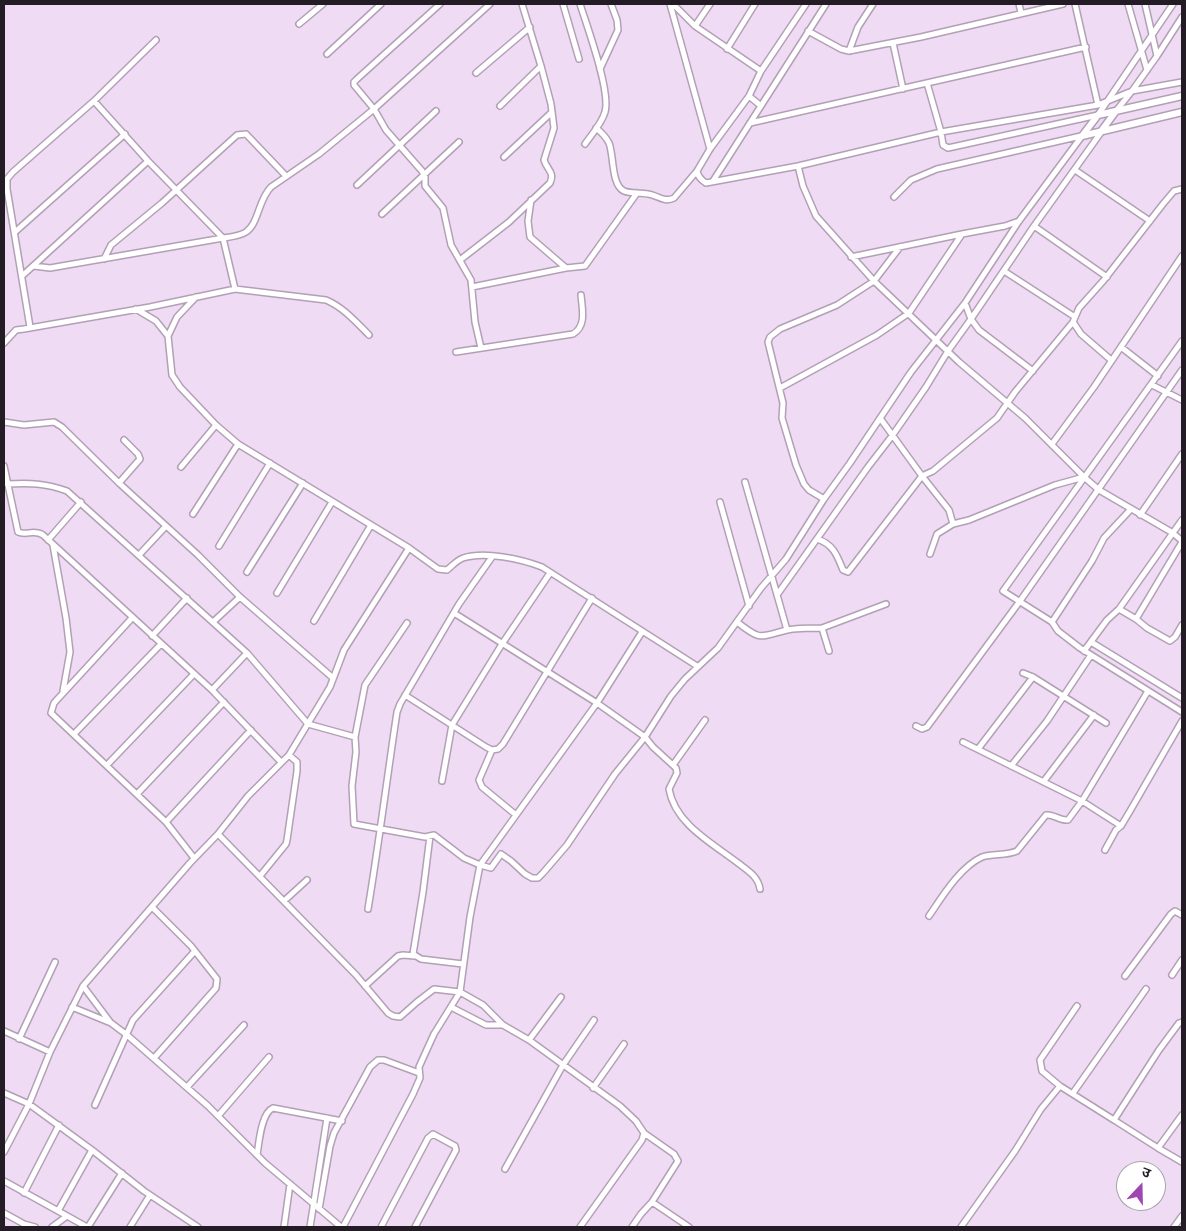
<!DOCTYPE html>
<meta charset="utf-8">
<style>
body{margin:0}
#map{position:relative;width:1186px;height:1231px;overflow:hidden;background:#efdbf3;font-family:"Times New Roman","Noto Sans Devanagari",serif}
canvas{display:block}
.frame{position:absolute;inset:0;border:5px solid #231c24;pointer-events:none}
.north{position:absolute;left:1116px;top:1161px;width:50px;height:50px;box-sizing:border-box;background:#fff;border:1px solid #a7a4a7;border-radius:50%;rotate:21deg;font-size:14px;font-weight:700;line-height:20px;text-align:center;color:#231c24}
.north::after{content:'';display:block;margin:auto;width:18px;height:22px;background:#9f46b2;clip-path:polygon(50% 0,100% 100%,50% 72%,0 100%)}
</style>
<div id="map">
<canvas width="1186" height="1231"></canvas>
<div class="frame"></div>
<div class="north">उ</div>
</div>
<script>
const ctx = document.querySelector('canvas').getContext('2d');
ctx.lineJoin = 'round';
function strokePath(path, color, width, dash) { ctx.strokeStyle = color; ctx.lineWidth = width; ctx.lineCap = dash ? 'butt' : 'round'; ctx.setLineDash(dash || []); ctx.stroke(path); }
const minor = new Path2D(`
 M440,4L357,79L354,82V85L374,109L386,130L422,171L425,177V186L443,208L451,245L471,280L475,322L481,348
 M563,4L579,59
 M580,4C587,26 611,92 605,112C602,123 592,134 585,144
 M670,4L710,149
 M673,4L695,26L761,71
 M806,4L761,71L749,96L710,149L697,171C698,177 701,180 706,183L798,166L803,186L816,216L874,281L959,362L1025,418L1084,477L1099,490L1173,533L1182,541
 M1019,4L1021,13
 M1075,4L1098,105
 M1128,4L1147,70
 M299,24L323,4
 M695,26L710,4
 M808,31L841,49L849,51L921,37L1063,4
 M893,43L903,89
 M727,49L755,4
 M849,51L858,27L873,4
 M327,54L381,4
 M1157,56L1182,17
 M600,69L618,30L617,20L611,4
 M476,73L530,27
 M927,83L941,132L943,145L948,148L1098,115L1173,4
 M749,96L761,106
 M94,101L148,161L223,238
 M500,106L541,66
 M1116,111L1132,91L1157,56L1145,4
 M750,123L1086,47
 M596,128C601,132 606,137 609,143C614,155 611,185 624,191C631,194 640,192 648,194C657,195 664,203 674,198L697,171
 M504,157L552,112
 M798,166L941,132L1098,105L1132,91L1182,82
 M1075,170L1150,221
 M713,181L826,4
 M357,185L436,111
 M894,197L911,180L937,169L1081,136
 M531,200L528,221L530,237L566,268L585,266L637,193
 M382,214L459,142
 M1034,226L1107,277
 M15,232L125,134
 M851,257L962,234
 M104,259L111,245L162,203L237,135L246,134L286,176
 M460,260L509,222L550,183C555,172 547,170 544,160L554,128L551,104L541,66L522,4
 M34,266L50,268L223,238
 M1004,271L1075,317
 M22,276L148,161
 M472,287L566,268
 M196,297L177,317L168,336L172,375L180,387L216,425L238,444L409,548L438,569L447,570C452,566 457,560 463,558C485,551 521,559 542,567L697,666
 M965,303L971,319L979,330L1033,371
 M136,309L156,321L168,336
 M1073,322L1081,334L1111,360
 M30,327L7,189V179L13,172L94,101L156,40
 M369,335C356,322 343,307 326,300L235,289L223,238C230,237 240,236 246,232C259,223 258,200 271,187L319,154L374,109L490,4
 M1182,341L1003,591L1052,622L1058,631L1080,648L1182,712
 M4,343L16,330L24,329L150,307L235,289
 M1121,347L1158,376
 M456,352L573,334C587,326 582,308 581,295
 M1152,385L1182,400
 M780,388L877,335L909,313L962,234L1005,226L1019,221
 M4,422L24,425L54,422L62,427L119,483L198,555L240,597L333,678
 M1052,444L1094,387L1182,256
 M4,466L18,532C26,536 34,529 43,535L212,690L281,762
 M181,467L216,425
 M1084,477L1055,485L969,520L953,524L949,510L922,476L933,471L997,418L1015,392L1073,322L1079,308L1104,280L1163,204L1174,191L1182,189
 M745,482L787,630
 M119,483L140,459L138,454L124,440
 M7,484C30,483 45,483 67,491L247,653L308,724L355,737L356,752L352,786L354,824L425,837L434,835L464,858L480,865L597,703L645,737L653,747L676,768L677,773L669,789C675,824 712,843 738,863C747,870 758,876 760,889
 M824,499L809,490L804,484L796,465L782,418L783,403L768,342L770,337L780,329L837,305L874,281L900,247
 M720,502L749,606
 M193,514L238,444
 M1140,515L1182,454
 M817,539C833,544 837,555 843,570L848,572L922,476L880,418
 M48,540L81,502
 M1182,542L1136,619L1147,628L1170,641L1175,637L1182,625
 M53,545L66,618L70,652L63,691
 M219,546L270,463
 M930,554L937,534L953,524
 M139,555L166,526
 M247,572L303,483
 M277,593L332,502
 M777,595L868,467L892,436L926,387L948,351L971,319L1034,226L1102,131
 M1119,609L1136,619
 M454,613L597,703L642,632
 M132,618L54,703L51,713L166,822L194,858
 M314,621L371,525
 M213,622L240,597
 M737,622C761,641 759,637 787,630C797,628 810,628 822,628L829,651
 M1052,622L1092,561L1104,538L1131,509
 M822,628L886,604
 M152,636L187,598
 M1091,642L1182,698
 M1084,651L1107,620L1119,609L1182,520
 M1023,673L1033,677L1106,723
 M212,690L247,653
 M405,695L486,747L492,750L498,749L503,744L592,598
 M916,726L922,729L927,727L1020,601L1182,370
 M74,734L161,644
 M355,737L365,685L407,623
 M963,742L1082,801L1121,826
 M978,749L1033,677
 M492,750L479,780L482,787L516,815
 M107,765L194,674
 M673,765L705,720
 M1011,766L1047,721L1091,655
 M442,781L452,725L502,644L550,573
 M1044,781L1094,715
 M137,794L224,702
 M166,822L251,730
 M218,834L248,796L289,755L330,687L344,650L409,548
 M430,836L423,892L413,954L421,959L463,964
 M1105,850L1116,830L1121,826L1130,811L1182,721
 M260,876L286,844L287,840L297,771V762L289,755
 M284,901L307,880
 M152,907L191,946L217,979L216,988L155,1057
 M368,909C379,843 387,778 397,712L400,704L459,604L492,557
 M929,916C942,897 960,867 982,857C993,853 1006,856 1017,851L1046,815C1054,814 1060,821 1068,820L1082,801L1148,691
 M1172,975L1182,960
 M1125,976L1171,914L1175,911L1182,915
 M83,986L110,1022
 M365,986L398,956L403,955L415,956
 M72,1007L111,1023L127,1035L208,1106L265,1163L341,1227
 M451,1007L486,1025H503
 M4,1031L50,1052
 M19,1039L55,962
 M529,1040L561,997
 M1060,1086L1042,1071L1040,1060L1077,1006
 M187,1087L244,1025
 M593,1088L624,1044
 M4,1093L29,1104L92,1150L144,1191L198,1227
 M1073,1093L1146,989
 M95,1105L133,1020L195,951
 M218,1116L269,1057
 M1114,1120L1158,1148L1182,1115
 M644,1133L674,1154L678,1161L652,1202
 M1158,1148L1182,1162
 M4,1152L29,1104L50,1052L83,986L190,863L218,834L356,975L388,1013L393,1016L400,1017L417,1002L434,989L460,992L483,1005L503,1025L529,1040L620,1106L636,1121L644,1133L642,1140L580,1227
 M257,1155C259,1143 261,1113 273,1108L342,1121
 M505,1169L563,1065L594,1020
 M4,1181L87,1227
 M24,1193L59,1125
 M319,1209L330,1146L334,1133L370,1067L378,1060H384L419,1073
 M58,1211L92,1150
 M4,1213L24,1224L35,1227
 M52,1227L67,1216
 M88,1227L122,1173
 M130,1227L150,1195
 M284,1227L290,1184
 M310,1227L327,1118
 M343,1227L413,1094L420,1078L419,1067L434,1034L460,992L470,917L480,865L491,868L501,854L511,861L525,874L532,878H538L543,873L567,845L615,774L645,737L671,696L685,679L718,648L761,588L786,559L824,499L850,463L911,372L965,303L1019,221L1082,136
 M381,1227L428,1138L433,1134L455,1146L456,1150L415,1227
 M632,1227L641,1214L652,1202L689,1227
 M961,1227L1015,1151L1041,1109L1060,1086L1114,1120L1159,1050L1179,1023L1182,1022
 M1174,1227L1182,1216`);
const tertiary = new Path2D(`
 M1102,130L1116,111
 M1082,136L1098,115L1182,96
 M1082,136L1182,112`);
strokePath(minor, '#b3a0b6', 8);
strokePath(tertiary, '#b3a0b6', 9);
strokePath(minor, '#fff', 5);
strokePath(tertiary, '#fff', 6);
</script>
